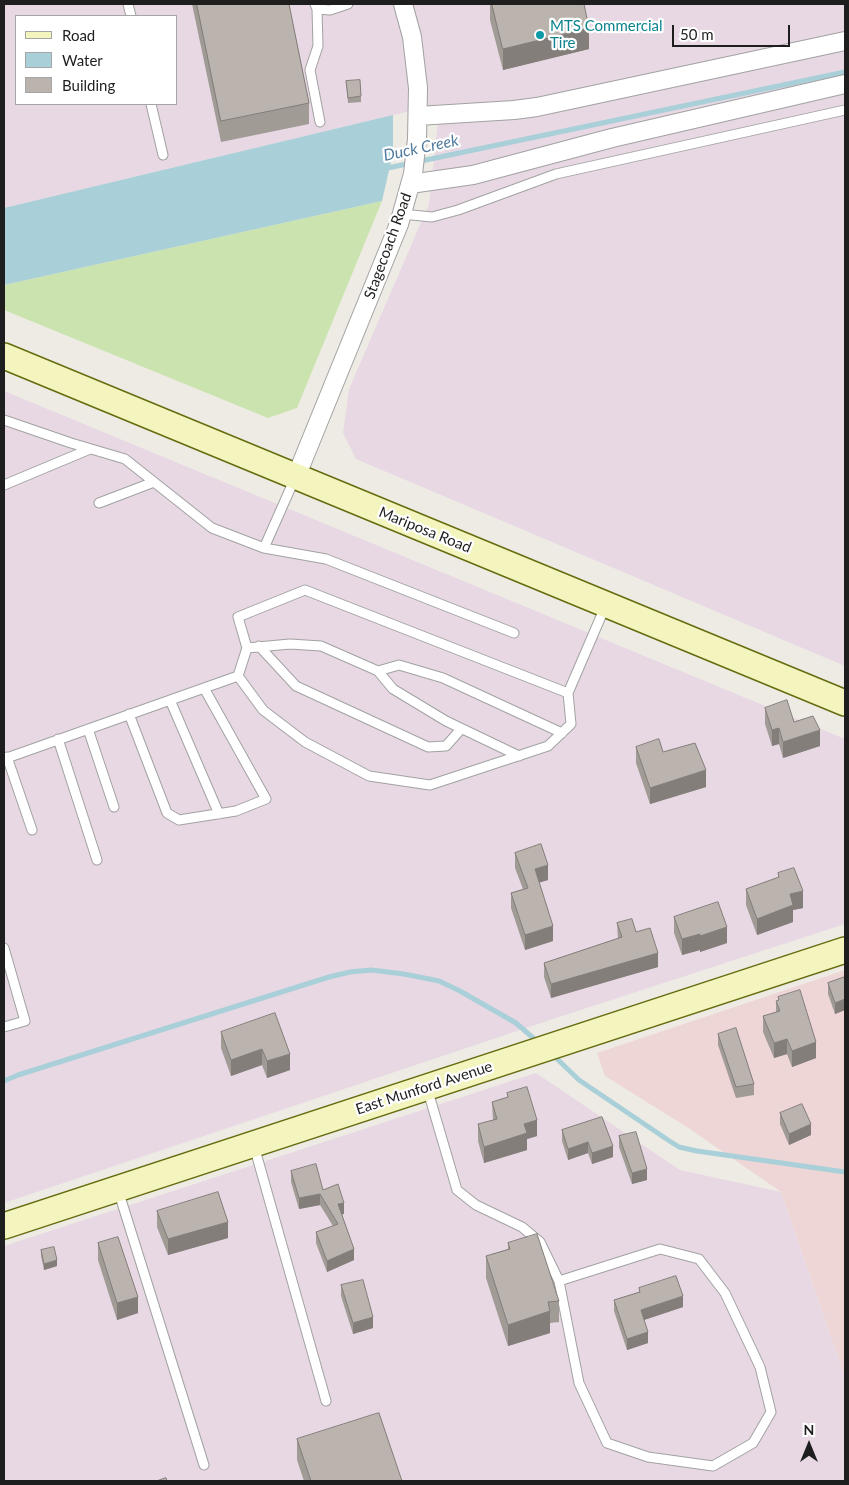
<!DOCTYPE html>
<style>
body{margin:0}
#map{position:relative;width:849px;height:1485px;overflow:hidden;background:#eeebe5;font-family:Lato,sans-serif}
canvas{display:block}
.frame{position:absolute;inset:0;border:5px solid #1e1e1e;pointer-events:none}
.legend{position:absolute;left:15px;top:15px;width:162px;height:90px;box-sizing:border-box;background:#fff;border:1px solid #a5a5a5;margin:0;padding:6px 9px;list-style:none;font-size:15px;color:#1e1e1e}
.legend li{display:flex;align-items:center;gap:10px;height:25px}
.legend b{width:25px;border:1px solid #a5a5a5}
.north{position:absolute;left:784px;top:1420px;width:50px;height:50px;-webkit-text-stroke:4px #fff;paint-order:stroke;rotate:0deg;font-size:14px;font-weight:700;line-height:20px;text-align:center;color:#1e1e1e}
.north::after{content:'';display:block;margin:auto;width:18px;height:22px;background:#1e1e1e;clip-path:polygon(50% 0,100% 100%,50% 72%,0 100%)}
.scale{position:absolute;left:672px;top:25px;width:118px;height:22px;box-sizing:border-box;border:2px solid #1e1e1e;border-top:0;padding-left:6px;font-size:15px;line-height:18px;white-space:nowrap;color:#1e1e1e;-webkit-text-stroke:4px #fff;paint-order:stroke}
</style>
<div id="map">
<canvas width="849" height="1485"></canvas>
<div class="frame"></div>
<ul class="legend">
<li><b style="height:6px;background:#f3f4be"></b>Road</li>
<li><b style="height:14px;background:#a9cfd8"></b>Water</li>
<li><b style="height:14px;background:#bbb4ae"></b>Building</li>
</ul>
<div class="north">N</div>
<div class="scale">50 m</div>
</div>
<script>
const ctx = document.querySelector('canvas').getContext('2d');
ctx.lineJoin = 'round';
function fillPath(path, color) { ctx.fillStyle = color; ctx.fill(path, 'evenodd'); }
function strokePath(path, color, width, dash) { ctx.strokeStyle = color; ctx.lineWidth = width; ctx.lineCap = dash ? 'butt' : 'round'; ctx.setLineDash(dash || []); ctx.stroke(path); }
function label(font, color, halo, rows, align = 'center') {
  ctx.font = font + ' Lato,sans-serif'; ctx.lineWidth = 4.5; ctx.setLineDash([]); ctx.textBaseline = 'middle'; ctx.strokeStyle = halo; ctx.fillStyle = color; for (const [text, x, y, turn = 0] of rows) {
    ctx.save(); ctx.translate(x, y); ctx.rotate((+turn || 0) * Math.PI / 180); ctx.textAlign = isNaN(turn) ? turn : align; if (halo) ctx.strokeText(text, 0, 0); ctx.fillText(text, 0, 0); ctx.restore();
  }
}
fillPath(new Path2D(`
 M845,970V1378L781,1192L690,1129L605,1076L597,1053Z`), '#eed6d6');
fillPath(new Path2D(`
 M4,4H845V666L356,459L343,433L349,389L429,204L440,104L4,208ZM16,16H176V104H16Z
 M4,391L845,739V924L550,1020L4,1203Z
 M536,1073L680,1170L781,1192L845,1378V1481H4V1246Z`), '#e7d8e4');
fillPath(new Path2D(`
 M382,201L297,408L268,418L4,310V285Z`), '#cbe4af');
fillPath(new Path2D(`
 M393,115V153L382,201L4,285V208Z`), '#a9cfd8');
strokePath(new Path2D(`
 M383,169L845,72
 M553,1055L579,1080L668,1140L679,1147L697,1151L845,1172
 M4,1081L18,1075L329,977L350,972L371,970L404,974L439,981L460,991L516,1023L539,1043`), '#a9cfd8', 5);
const lane = new Path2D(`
 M128,4L131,16
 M315,4L317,9L330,10L348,4
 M317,9L318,46L310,70L320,122
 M151,104L163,155
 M402,214L432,217L458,210L556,174L845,110
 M4,420L71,443L125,459L212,528L264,548L295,478
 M4,485L90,449
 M99,503L154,482
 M264,548L326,559L514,633
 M259,646L296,686L428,747L446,746L461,729
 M247,648L290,644L321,646L378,671L399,665L443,678L562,733
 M378,671L393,689L446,721L519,756
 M238,676L263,710L305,742L369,776L430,785L548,746L571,724L568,693
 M170,700L219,814
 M129,714L167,813L179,820L236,811L266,799L204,688
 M88,729L114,807
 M58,739L97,860
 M7,757L32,830
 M4,759L238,676L247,648L238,617L305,590L568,693L605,607
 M4,948L25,1021L4,1027
 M427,1088L457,1190L476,1205L522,1227L540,1242L559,1281L579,1383L607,1443L648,1457L713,1466L753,1443L771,1412L760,1367L725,1293L699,1259L660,1249L559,1281
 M254,1146L326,1401
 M118,1190L204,1465`);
const street = new Path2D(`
 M418,116L514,110L537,107L845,41
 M410,184L473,175L612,138L845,84
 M296,477L399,224L413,174L417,139L418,88L412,37L403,4`);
const secondary = new Path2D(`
 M4,356L845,703
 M4,1226L845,950`);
strokePath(lane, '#a2a2a2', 11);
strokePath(street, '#a2a2a2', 20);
strokePath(secondary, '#656c0e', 28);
strokePath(lane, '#fff', 9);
strokePath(street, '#fff', 18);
strokePath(secondary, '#f3f4be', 25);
fillPath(new Path2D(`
 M192,4H289L309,103V124L221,142Z
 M490,4H584L589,49L503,70L490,20Z
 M346,81L361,96V102L348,103Z
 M765,708L794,722L820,746L783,758L779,744L772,746L765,724Z
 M636,747L663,752L706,787L650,804L636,763Z
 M515,853L548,880L539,882L553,941L525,950L511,908V893L523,889L515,868Z
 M778,873L803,908L793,910V922L757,935L746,905V889L778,878Z
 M674,917L727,943L700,952V950L682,955L674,933Z
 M617,923L636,932L658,967L551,998L544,977V963L618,939Z
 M845,977V1010L835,1014L828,994V983Z
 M778,997L816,1058L792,1067L787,1054L774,1058L763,1032V1016L776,1012V1001H778Z
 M221,1032L290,1054V1070L267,1078L262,1065L231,1076L221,1048Z
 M718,1034L754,1084V1095L736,1098L718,1045Z
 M507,1093L537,1136L527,1139V1150L484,1163L478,1141V1124L493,1120L492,1102L507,1098Z
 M780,1113L811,1135L789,1145L780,1124Z
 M602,1117L613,1157L592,1164L588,1153L568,1160L562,1141V1130Z
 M619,1136L647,1180L632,1184L619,1147Z
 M291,1171L323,1190L344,1214H342L354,1260L327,1272L316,1243V1232L333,1226L320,1205L299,1209L291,1182Z
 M157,1211L228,1238L168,1255L157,1227Z
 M98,1243L138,1313L117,1320L98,1260Z
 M508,1243L559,1301V1322L550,1323V1333L508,1346L486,1278V1256L508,1249Z
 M41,1250L57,1266L44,1270L41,1256Z
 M341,1285L373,1328L353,1334L341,1296Z
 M639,1288L683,1307L644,1320L648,1343L627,1350L614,1311V1300L639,1292Z
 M297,1439L402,1481H304L297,1460Z`), '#a19b96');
fillPath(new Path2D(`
 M589,28V49L503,70V49Z
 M779,728V744L772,746V730Z
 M820,730V746L783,758V742Z
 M706,770V787L650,804V788Z
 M548,865V880L535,884V869Z
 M803,891V908L793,910V922L757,935V919L790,894Z
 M553,926V941L525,950V935Z
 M727,927V943L700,952V950L682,955V939Z
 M658,953V967L551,998V984Z
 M845,999V1010L835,1014V1003Z
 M787,1039V1054L774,1058V1043Z
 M816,1042V1058L792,1067V1051Z
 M262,1049V1065L231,1076V1060Z
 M290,1054V1070L267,1078V1061Z
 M537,1120V1136L527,1139V1150L484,1163V1147L524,1124Z
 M811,1124V1135L789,1145V1134Z
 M588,1142V1153L568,1160V1149Z
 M613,1146V1157L592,1164V1153Z
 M647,1169V1180L632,1184V1173Z
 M320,1194V1205L299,1209V1198Z
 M344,1203V1214L338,1215V1204Z
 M228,1222V1238L168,1255V1239Z
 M354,1249V1260L327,1272V1261Z
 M57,1260V1266L44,1270V1264Z
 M683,1296V1307L641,1321V1310Z
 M138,1297V1313L117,1320V1303Z
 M550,1311V1333L508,1346V1325Z
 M373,1317V1328L353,1334V1323Z
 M648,1332V1343L627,1350V1339Z`), '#837e7a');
const building = new Path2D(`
 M197,4H289L309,103L221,121Z
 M492,4H584L589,28L503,49Z
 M360,80L361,96L348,98L346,81Z
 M787,700L794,722L813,716L820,730L783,742L779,728L772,730L765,708Z
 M659,739L663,752L695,743L706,770L650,788L636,747Z
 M541,844L548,865L535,869L553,926L525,935L511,893L528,888L515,853Z
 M794,868L803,891L790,894L793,905L757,919L746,889L779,877L778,873Z
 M718,902L727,927L700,936V934L682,939L674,917Z
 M632,919L636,932L650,928L658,953L551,984L544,963L622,937L617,923Z
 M845,977V999L835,1003L828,983Z
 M800,990L816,1042L792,1051L787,1039L774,1043L763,1016L780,1011L776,1001L779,1000L778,997Z
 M275,1013L290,1054L267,1061L262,1049L231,1060L221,1032Z
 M736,1028L754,1084L736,1087L718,1034Z
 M527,1087L537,1120L524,1124L527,1133L484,1147L478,1124L497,1119L492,1102L508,1097L507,1093Z
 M802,1104L811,1124L789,1134L780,1113Z
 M602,1117L613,1146L592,1153L588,1142L568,1149L562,1130Z
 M636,1132L647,1169L632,1173L619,1136Z
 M316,1164L323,1190L338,1184L344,1203L338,1204L354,1249L327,1261L316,1232L338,1224L320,1194L299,1198L291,1171Z
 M218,1192L228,1222L168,1239L157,1211Z
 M537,1234L559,1301L548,1302L550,1311L508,1325L486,1256L510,1249L508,1243Z
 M118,1237L138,1297L117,1303L98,1243Z
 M54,1247L57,1260L44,1264L41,1250Z
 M676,1276L683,1296L641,1310L648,1332L627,1339L614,1300L640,1292L639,1288Z
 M363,1280L373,1317L353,1323L341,1285Z
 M379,1413L402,1481H311L297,1439Z
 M166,1478L167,1481H157Z`);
fillPath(building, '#bbb4ae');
strokePath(building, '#837e7a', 1);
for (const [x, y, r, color] of [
 [540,35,5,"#0f9aa8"]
]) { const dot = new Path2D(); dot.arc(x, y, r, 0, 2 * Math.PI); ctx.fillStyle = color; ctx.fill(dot); strokePath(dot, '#fff', 2); }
label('15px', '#0d838f', '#fff', [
 ["MTS Commercial",550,26],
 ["Tire",550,43]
], 'left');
label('15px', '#1e1e1e', '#fff', [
 ["Stagecoach Road",388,246,-70],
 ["Mariposa Road",425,530,22],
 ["East Munford Avenue",424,1088,-18]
]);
label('italic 16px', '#507a9e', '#fff', [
 ["Duck Creek",421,148,-12]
]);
</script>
